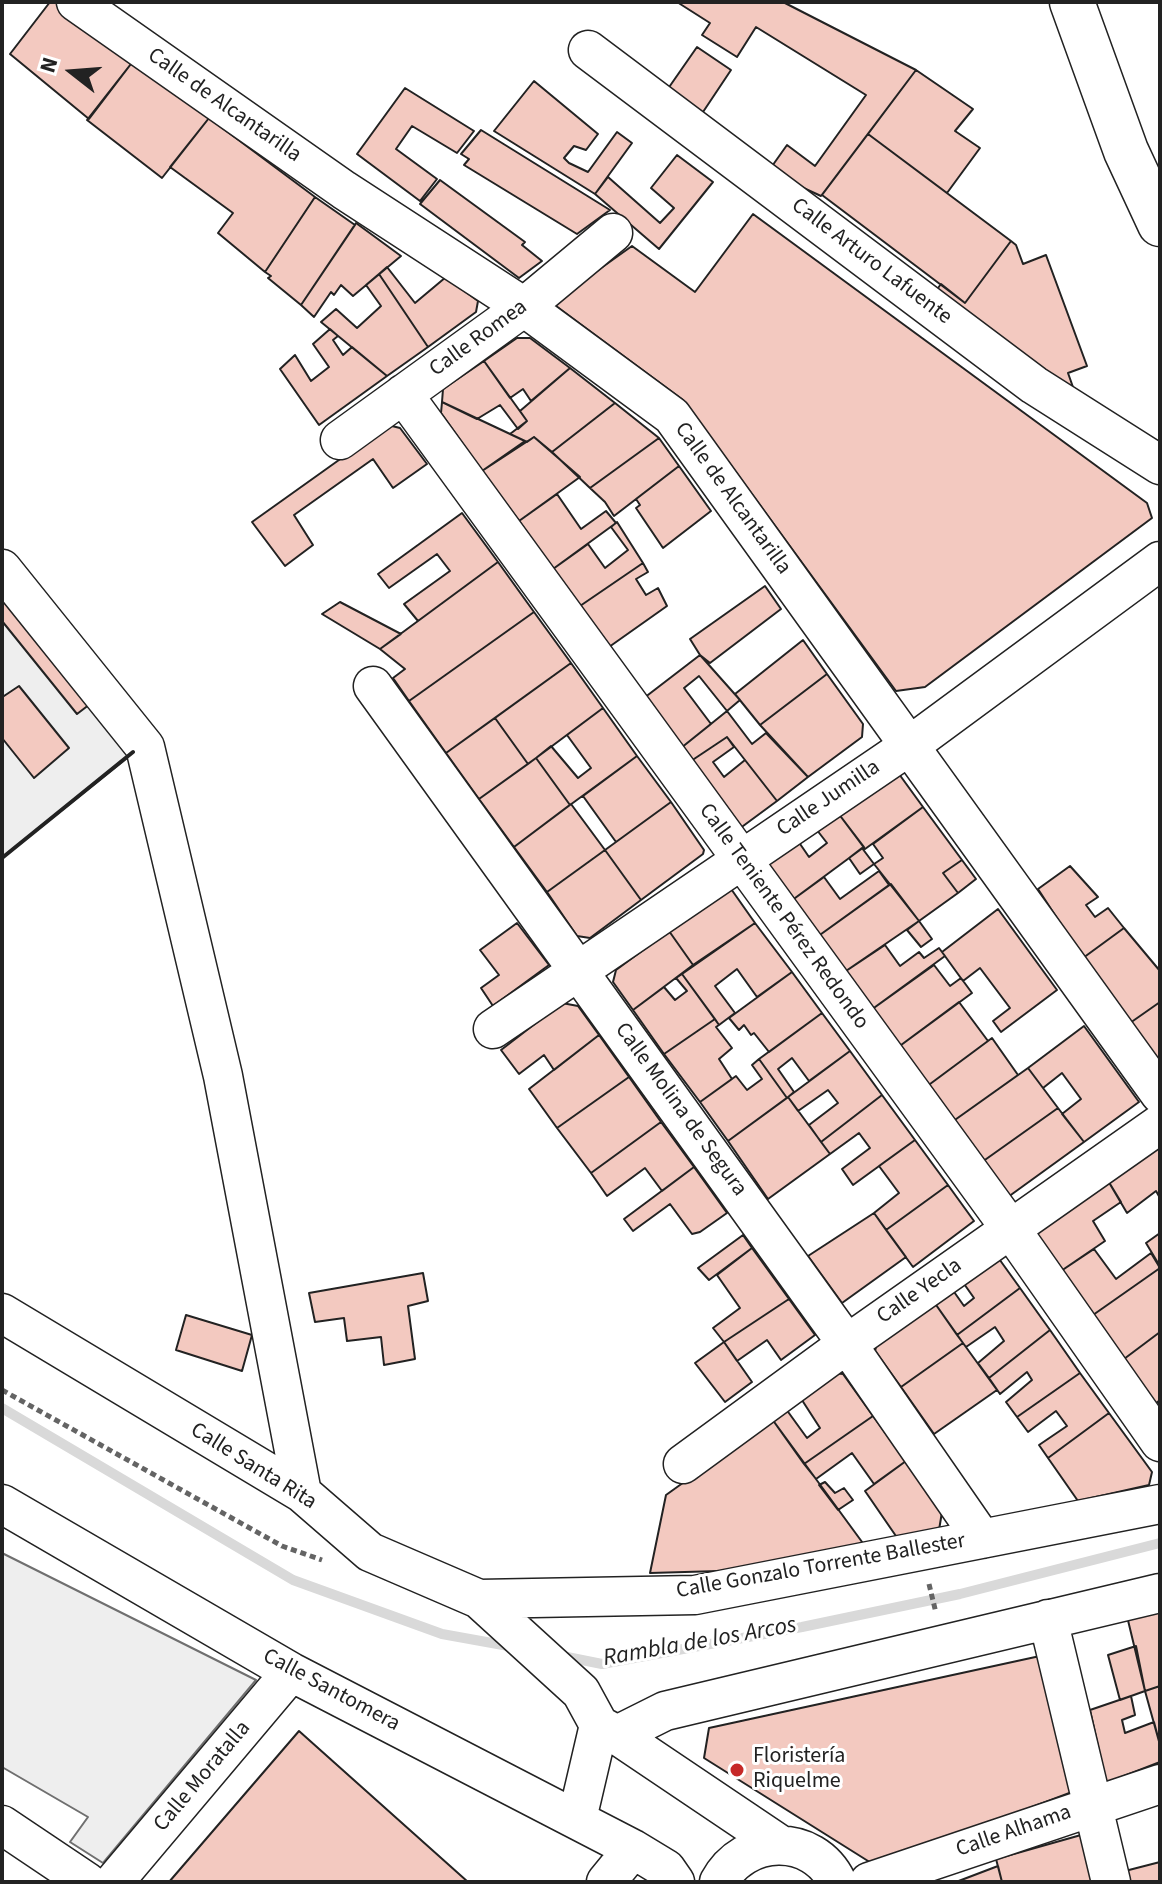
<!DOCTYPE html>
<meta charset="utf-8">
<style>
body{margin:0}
#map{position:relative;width:1162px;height:1884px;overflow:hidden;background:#fff;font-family:"Source Sans 3",sans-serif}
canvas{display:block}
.frame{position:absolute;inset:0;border:4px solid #222;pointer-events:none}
.north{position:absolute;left:32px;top:32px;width:80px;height:80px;-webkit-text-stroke:6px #fff;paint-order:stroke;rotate:287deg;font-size:22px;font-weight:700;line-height:32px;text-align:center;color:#222}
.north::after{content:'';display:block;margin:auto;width:28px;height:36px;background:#222;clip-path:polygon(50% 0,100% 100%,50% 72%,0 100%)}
</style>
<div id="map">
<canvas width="1162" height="1884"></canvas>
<div class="frame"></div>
<div class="north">N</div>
</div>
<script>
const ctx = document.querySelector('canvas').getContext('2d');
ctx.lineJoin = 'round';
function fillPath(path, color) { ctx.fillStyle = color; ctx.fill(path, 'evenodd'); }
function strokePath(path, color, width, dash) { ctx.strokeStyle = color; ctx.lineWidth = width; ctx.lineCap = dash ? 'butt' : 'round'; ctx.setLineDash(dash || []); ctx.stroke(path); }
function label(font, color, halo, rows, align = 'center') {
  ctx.font = font + ' "Source Sans 3",sans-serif'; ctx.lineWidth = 6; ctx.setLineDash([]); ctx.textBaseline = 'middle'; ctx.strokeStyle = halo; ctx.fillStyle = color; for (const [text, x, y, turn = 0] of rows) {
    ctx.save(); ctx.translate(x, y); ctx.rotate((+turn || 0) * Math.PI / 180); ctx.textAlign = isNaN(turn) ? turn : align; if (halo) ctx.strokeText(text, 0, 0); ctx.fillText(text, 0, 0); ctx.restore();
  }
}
const green = new Path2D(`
 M2,587L136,751L2,858Z
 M2,1553L256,1680L103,1863L70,1842L88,1817L2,1767Z`);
fillPath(green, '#eee');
strokePath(green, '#6f6f6f', 2);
strokePath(new Path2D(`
 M2,1408L293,1580L442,1634L514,1647
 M562,1656L602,1664L802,1627L960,1594L1160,1543`), '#d9d9d9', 10);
const building = new Path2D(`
 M50,2H60L134,60L89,119L10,54Z
 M677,2H783L916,70L821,196L784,179L770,169L787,145L815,166L866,95L756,27L737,57L702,35L710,23Z
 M697,47L731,70L699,118L665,93Z
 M134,60L209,118L162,178L87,120Z
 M916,70L973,109L955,131L980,148L947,193L868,134Z
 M534,81L598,134L586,150L574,146L564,158L569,163L588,172L617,132L632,143L595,194L494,131Z
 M405,88L474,131L457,153L412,126L396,149L437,179L420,201L357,154Z
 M209,118L315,197L265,272L218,233L233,213L170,167Z
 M481,130L610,210L577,234L464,165L469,159L461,154Z
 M868,134L1011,241L965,303L822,195Z
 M677,155L713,182L659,249L595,194L608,177L660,223L674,208L651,188Z
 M440,180L525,242L522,245L542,261L519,278L420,204Z
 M315,197L355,225L301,305L268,278L271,276L265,272Z
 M753,214L1147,503L1152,518L925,687L896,691L683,400L552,303L632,246L695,292Z
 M356,223L401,256L353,296L341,285L334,295L331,292L314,317L301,305Z
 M1011,241L1016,245L1023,264L1046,255L1087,366L1068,373L1074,390L935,292L941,284L965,303Z
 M387,267L415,303L446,277L478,301L476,312L428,347L379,274Z
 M379,274L428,347L387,376L321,322L336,309L357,328L381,306L366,285Z
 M330,329L338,336L333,340L343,355L352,347L387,376L319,425L280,369L295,355L311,381L329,367L313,344Z
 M517,338H530L570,368L531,401L523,389L510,398L484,361Z
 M484,361L527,421L518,429L500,405L477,419L442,402L443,389Z
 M570,368L615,403L552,452L534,437L527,442L510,434L527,421L520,411Z
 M442,402L525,441L482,471L441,413Z
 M615,403L659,438L590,488L552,452Z
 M388,425L400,428L427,464L393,488L373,459L294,515L313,545L285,566L252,522Z
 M534,437L580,477L519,521L482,471Z
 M659,438L679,466L614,516L605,502L590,488Z
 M679,466L711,511L663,548L636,508L640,505L636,499Z
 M557,494L581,529L606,511L616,523L553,569L519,521Z
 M462,513L498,562L418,621L404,604L450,571L437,554L389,588L378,574Z
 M617,522L643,563L580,606L553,569L588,544L605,568L628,550L611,527Z
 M498,562L534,612L409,701L393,678L405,669L380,649Z
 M643,563L648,572L636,579L646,595L658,588L667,606L609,647L580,606Z
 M765,586L781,609L710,663L700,655L690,639Z
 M2,588L94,701L77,714L2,621Z
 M340,602L401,634L380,649L322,614Z
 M534,612L571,663L446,753L409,701Z
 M803,640L827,674L760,725L735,694Z
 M700,655L740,700L727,711L699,676L684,688L711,724L681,748L644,698Z
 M571,663L603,708L528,764L495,718Z
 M827,674L863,724L862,737L808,777L760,725Z
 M19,686L69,748L34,778L2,738V694L4,696Z
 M603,708L637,756L570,805L536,758L551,746L578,778L591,768L567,735Z
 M727,711L752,744L766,733L808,777L777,801L727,737L691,761L681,748Z
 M495,718L528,764L479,799L446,753Z
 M727,737L734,747L713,762L724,777L745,760L777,801L739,829L691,761Z
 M637,756L671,802L616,842L583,796Z
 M536,758L570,805L514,847L479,799Z
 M899,774L923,807L865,849L835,809Z
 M671,802L704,850L703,854L641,900L605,850Z
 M571,804L605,850L547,892L514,847Z
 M923,807L962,860L943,873L958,893L919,921L874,864L883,858L873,844Z
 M835,809L864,847L791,901L763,862L796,838L809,857L827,843L813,825Z
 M862,848L874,864L860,874L849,858Z
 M605,850L641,900L590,938L577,936L547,892Z
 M962,860L976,879L958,893L943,873Z
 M1070,866L1098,897L1086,905L1095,917L1108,908L1124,928L1083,958L1038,889Z
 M879,871L889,885L817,937L791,901L824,877L840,899Z
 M891,884L919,921L843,973L817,937Z
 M729,886L755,923L693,965L669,931Z
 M998,909L1057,990L1001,1032L993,1021L1010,1008L980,968L963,981L942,952Z
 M919,921L932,939L921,947L907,930Z
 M517,923L549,965L493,1006L481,988L499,975L480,950Z
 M755,923L792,972L757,997L737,969L715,986L735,1013L719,1025L682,974Z
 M1124,928L1160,971V1002L1130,1023L1083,958Z
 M669,931L693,965L633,1010L613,982L616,970Z
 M885,945L900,966L919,952L924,958L939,948L945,956L871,1010L843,973Z
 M934,965L950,986L961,978L972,993L897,1048L871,1010Z
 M792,972L822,1013L769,1052L754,1033L751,1035L744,1025L739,1030L729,1018Z
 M682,974L715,1019L664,1054L633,1010L664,987L675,1000L687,991L676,978Z
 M959,1002L988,1041L926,1087L897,1048Z
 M1160,1002V1064L1130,1023Z
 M562,1003L578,1006L599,1035L554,1070L544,1055L519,1074L501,1050Z
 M822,1013L850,1051L809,1081L792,1058L778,1069L794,1092L787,1098L759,1059Z
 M715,1019L719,1025L716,1027L732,1048L719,1059L732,1079L700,1102L664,1054Z
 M1084,1026L1139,1102L1084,1142L1062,1114L1081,1099L1062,1073L1043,1088L1028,1068Z
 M599,1035L629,1077L557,1128L529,1089Z
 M992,1038L1018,1075L952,1122L926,1087Z
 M850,1051L882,1095L821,1142L809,1125L838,1103L828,1090L798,1111L788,1097Z
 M759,1059L787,1098L728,1141L700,1102L736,1076L747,1090L762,1079L752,1065Z
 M1028,1068L1058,1108L982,1162L952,1122Z
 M629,1077L661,1122L591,1173L557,1128Z
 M882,1095L915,1140L853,1185L842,1169L870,1148L859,1133L830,1154L821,1142Z
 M788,1097L830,1154L768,1199L728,1141Z
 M1058,1108L1084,1142L1008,1197L982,1162Z
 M661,1122L694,1167L662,1191L645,1168L607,1196L591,1173Z
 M915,1140L948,1185L886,1230L874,1213L899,1193L879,1166Z
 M1160,1147V1198L1156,1191L1127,1213L1107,1179Z
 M694,1167L727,1213L700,1232L692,1234L670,1204L633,1231L624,1219Z
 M1107,1179L1121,1202L1093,1221L1105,1241L1061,1271L1036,1235L1040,1224Z
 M948,1185L974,1221L913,1267L886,1230Z
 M874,1213L906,1257L842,1303L808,1256Z
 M1160,1233V1261L1158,1263L1146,1243Z
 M743,1235L752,1248L709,1280L698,1268Z
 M752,1248L789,1299L724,1342L713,1328L740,1308L717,1275Z
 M1094,1249L1116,1279L1151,1253L1160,1268L1093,1315L1061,1271Z
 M997,1256L1020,1288L957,1335L934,1302L952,1289L964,1306L974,1298L962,1281Z
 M1160,1268V1332L1124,1359L1093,1315Z
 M423,1273L428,1301L408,1306L415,1359L384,1365L381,1337L347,1341L344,1318L315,1322L309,1293Z
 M1020,1288L1050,1330L989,1378L978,1363L1004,1341L995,1327L966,1347L957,1335Z
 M789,1299L815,1335L781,1360L767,1340L737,1361L724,1342Z
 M934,1302L963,1343L901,1387L875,1351L877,1343Z
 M186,1315L252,1335L242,1371L176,1350Z
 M1050,1330L1080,1373L1017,1417L1006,1402L1032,1380L1027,1372L1000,1394L989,1378Z
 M1160,1332V1400L1155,1404L1124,1359Z
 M724,1342L752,1382L725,1402L695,1363Z
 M963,1343L997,1390L934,1434L901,1387Z
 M832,1373L843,1374L873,1416L804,1464L772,1419L786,1409L807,1438L820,1428L800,1397Z
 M1080,1373L1109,1413L1048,1458L1039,1445L1067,1426L1056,1411L1028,1432L1017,1417Z
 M1109,1413L1152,1472L1149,1485L1078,1501L1048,1458Z
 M873,1416L906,1461L874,1484L852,1453L816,1479L804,1464Z
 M772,1419L865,1546L754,1570L650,1573L666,1495Z
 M906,1461L942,1512L939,1530L898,1539L865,1491Z
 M825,1482L835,1493L844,1488L853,1500L838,1510L819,1485Z
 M1160,1604V1686L1145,1691L1126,1612Z
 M1136,1646L1145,1691L1120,1700L1108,1655Z
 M1040,1656L1072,1792L876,1866L704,1758L709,1728Z
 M1160,1686V1745L1145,1691Z
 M1131,1696L1135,1715L1122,1720L1125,1733L1154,1722L1160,1745V1762L1106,1783L1090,1710Z
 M299,1731L468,1882H169Z
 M1081,1835L1092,1882H1002L996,1859Z
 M1160,1862V1882H1127L1125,1871Z
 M998,1866L1002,1882H956Z`);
fillPath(building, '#f3c9c0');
strokePath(building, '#222', 2);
const minor = new Path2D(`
 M76,2L344,190L524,307L672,416L1160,1094
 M588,50L1034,385L1160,465
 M403,394L1010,1228L1160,1442
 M340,440L524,307L613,233
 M2,569L145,747L223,1076L302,1493
 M373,686L847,1344L982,1539
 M493,1029L909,746L1160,561
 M2,1313L302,1493L370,1552L479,1599L581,1692L599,1725L617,1735L779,1844
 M683,1464L847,1344L1160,1124
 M2,1504L291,1672L633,1849L666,1869L675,1882
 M479,1599L695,1595L1160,1504
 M1048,1619L1111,1882
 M617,1735L665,1711L1160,1593
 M577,1819L599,1725
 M2,1825L87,1882
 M114,1882L291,1672
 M606,1882L633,1849
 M719,1882C744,1835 813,1832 837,1882
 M869,1882L1160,1784`);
const major = new Path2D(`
 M1072,2L1126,151L1160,224`);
strokePath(minor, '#222', 41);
strokePath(major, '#222', 47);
strokePath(new Path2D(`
 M2,1390L282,1546L322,1560
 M929,1584L936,1613`), '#646464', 5, [6, 4]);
strokePath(minor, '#fff', 38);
strokePath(major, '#fff', 44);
strokePath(new Path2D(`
 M2,858L133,752`), '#222', 4);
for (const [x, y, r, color] of [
 [737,1770,8,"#c62828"]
]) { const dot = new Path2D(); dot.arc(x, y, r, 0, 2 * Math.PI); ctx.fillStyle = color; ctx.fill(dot); strokePath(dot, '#fff', 3); }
label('22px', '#222', '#fff', [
 ["Calle de Alcantarilla",224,106,35],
 ["Calle Arturo Lafuente",871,262,37],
 ["Calle Romea",479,339,-36],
 ["Calle de Alcantarilla",732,499,54],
 ["Calle Jumilla",829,799,-34],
 ["Calle Teniente Pérez Redondo",783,917,54],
 ["Calle Molina de Segura",680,1110,54],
 ["Calle Yecla",920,1292,-35],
 ["Calle Santa Rita",253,1467,32],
 ["Calle Gonzalo Torrente Ballester",821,1567,-10],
 ["Calle Santomera",331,1691,28],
 ["Calle Moratalla",203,1777,-50],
 ["Calle Alhama",1014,1832,-19]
]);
label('22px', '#222', '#fff', [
 ["Floristería",753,1757],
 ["Riquelme",753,1782]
], 'left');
label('italic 24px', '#222', '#fff', [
 ["Rambla de los Arcos",700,1643,-10]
]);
</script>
